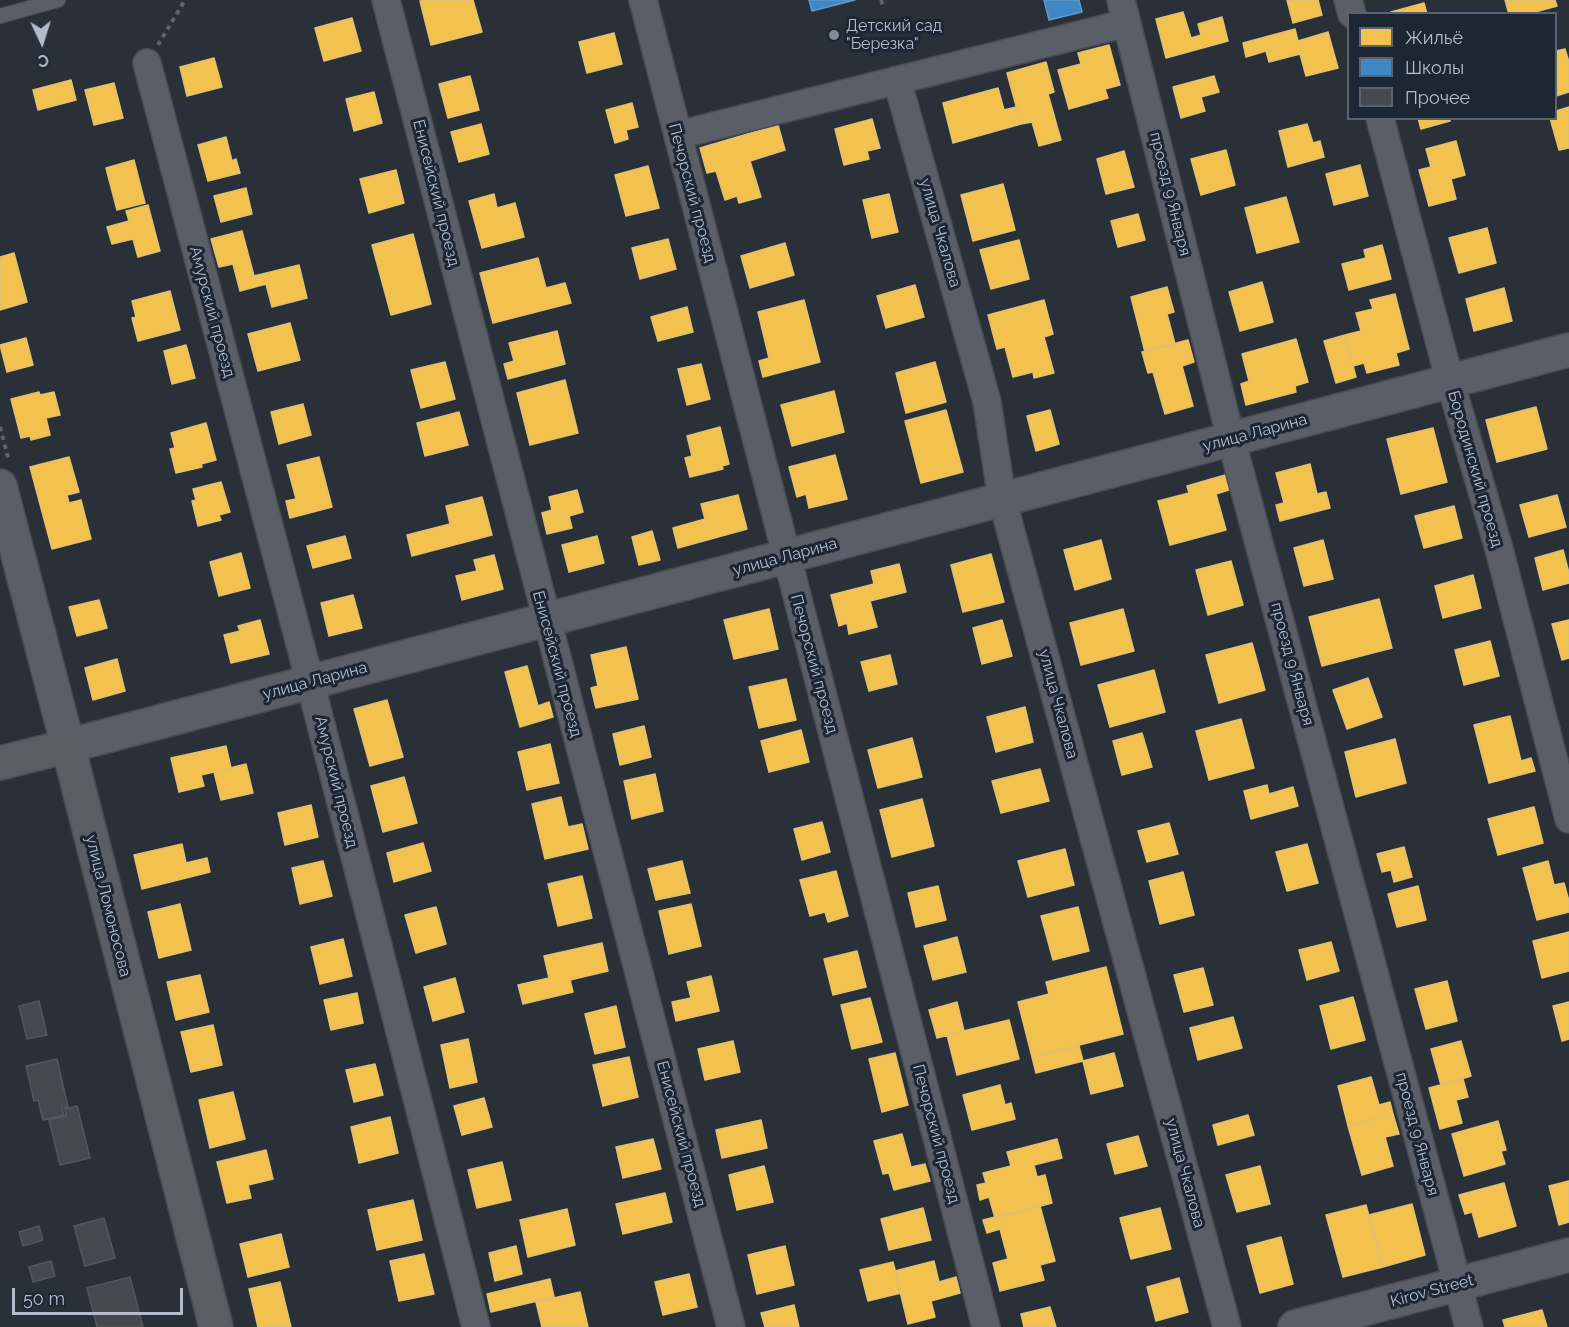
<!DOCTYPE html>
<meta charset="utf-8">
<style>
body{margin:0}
#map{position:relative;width:1569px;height:1327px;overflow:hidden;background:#2a3038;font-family:Raleway,sans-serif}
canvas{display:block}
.legend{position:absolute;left:1347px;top:12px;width:210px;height:108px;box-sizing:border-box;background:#1d2633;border:2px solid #59626f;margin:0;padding:8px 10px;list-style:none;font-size:18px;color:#b4bcc9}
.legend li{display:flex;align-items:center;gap:12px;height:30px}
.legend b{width:30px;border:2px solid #59626f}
.north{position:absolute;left:12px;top:12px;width:60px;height:60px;-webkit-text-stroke:4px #1d2633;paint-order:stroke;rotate:176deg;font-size:16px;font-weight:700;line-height:24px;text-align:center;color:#b4bcc9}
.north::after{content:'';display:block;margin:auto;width:21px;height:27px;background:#b4bcc9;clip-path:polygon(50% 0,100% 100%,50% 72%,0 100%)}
.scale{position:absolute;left:12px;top:1288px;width:171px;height:27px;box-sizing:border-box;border:3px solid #b4bcc9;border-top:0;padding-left:8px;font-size:18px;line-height:21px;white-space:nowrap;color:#b4bcc9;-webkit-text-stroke:4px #1d2633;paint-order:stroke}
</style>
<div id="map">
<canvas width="1569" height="1327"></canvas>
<ul class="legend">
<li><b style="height:16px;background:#f2c14e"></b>Жильё</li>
<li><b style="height:16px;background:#3f88c5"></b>Школы</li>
<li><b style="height:16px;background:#444950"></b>Прочее</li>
</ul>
<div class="north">С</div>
<div class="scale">50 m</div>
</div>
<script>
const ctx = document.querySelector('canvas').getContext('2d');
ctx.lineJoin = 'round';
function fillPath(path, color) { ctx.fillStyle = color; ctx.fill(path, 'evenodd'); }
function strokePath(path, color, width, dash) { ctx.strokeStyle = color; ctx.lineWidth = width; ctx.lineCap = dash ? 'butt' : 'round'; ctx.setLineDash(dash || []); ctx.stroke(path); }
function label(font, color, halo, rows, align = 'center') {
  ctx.font = font + ' Raleway,sans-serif'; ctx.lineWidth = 6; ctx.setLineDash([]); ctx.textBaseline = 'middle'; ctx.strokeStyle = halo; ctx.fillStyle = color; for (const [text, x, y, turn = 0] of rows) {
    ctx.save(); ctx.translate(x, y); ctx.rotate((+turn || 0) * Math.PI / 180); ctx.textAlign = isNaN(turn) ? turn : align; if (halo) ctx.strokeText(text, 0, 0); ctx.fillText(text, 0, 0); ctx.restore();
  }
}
const homes = new Path2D(`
 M424,0H473L482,32L431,45L420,1Z
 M1287,0H1318L1322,15L1293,23Z
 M1505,0H1555L1557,6L1528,14H1509Z
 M1424,3L1427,14H1391V12Z
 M1183,12L1191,38L1201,35L1198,24L1222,17L1228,41L1166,58L1156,19Z
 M352,18L361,51L324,61L315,28Z
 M1295,29L1298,41L1328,32L1338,68L1306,76L1300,54L1269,62L1266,51L1246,57L1243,43Z
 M614,33L622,64L587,73L579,42Z
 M1109,45L1120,85L1105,89L1108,98L1069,109L1058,70L1081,64L1078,53Z
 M1565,49L1569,62V92L1556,96V51Z
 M214,58L222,87L187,96L180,67Z
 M1046,62L1054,92L1048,94L1061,140L1039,146L1032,122L1021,124L1007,73Z
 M470,76L479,110L448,118L439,84Z
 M1214,76L1219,92L1201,97L1205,111L1181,118L1173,87Z
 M71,80L76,100L38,110L33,90Z
 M114,83L123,118L94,125L85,90Z
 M998,88L1004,110L1016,107L1021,124L953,143L943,103Z
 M374,92L382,123L354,131L346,99Z
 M632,103L638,127L626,130L628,139L615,143L606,110Z
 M1569,107V148L1559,150L1550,118H1556V111Z
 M1418,118H1450V121L1421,129Z
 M872,119L880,148L867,151L869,159L844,165L835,129Z
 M481,124L489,154L459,162L451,132Z
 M1307,124L1313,143L1320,141L1324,157L1288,167L1279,131Z
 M778,125L785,150L750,161L761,197L739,203L737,196L725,200L716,171L707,173L700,148Z
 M226,137L232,161L236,159L240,173L208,181L198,145Z
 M1456,141L1465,175L1451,179L1456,199L1429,206L1419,170L1431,167L1426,149Z
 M1226,150L1235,185L1201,195L1191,159Z
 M1124,151L1134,187L1106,194L1097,159Z
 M134,160L145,203L117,210L106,168Z
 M1360,165L1368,196L1334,205L1326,174Z
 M648,166L659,208L626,216L615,175Z
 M396,170L404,203L369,213L360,179Z
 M1003,184L1015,230L973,241L961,195Z
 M246,188L252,214L221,222L214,196Z
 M494,194L497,208L515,203L524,237L482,248L469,201Z
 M889,194L898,232L872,238L863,200Z
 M1286,197L1299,242L1257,253L1245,208Z
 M148,205L160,251L138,257L133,239L112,244L107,227L129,221L126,211Z
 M1138,214L1145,240L1118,247L1111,221Z
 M1487,228L1496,263L1459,273L1449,238Z
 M242,231L254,276L299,265L307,298L272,307L266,284L240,291L233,264L219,267L211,239Z
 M413,234L431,304L391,315L372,245Z
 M668,239L676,269L640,279L632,248Z
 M1019,240L1029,279L991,289L980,250Z
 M785,243L794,275L750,288L741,256Z
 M1382,245L1391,279L1349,290L1342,264L1366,258L1364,250Z
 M14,253L27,302L0,310V257Z
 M538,258L546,288L565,283L571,303L493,323L480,273Z
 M1262,282L1273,322L1240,331L1229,292Z
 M915,285L924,317L886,328L877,296Z
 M1167,287L1174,312L1167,314L1175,344L1145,352L1131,297Z
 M1504,288L1512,321L1474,331L1466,299Z
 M170,291L180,330L138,341L132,318L136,317L132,301Z
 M1395,294L1409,349L1396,353L1399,365L1367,373L1364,363L1353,366L1345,335L1361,331L1356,313L1373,309L1370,300Z
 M804,300L820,362L763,377L759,361L769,358L758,312Z
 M1044,300L1053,334L1044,337L1054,373L1034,378L1033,372L1013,377L1005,347L997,349L988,315Z
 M687,307L693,332L658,341L651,317Z
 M290,323L300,360L258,371L248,334Z
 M557,331L565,364L508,379L504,364L514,361L509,343Z
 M1345,335L1356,377L1336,383L1324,341Z
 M26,338L33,365L7,372L0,345Z
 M1296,339L1308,382L1295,386L1296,392L1246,405L1241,384L1249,381L1242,354Z
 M1188,340L1194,362L1182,366L1193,406L1165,414L1153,372L1148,373L1142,352Z
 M186,345L195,378L172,384L164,351Z
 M445,362L455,399L421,408L411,370Z
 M935,362L946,402L906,413L896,373Z
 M701,364L710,399L687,405L678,369Z
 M565,380L578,433L530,445L517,393Z
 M834,391L844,432L792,446L781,405Z
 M39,392L40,395L54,392L60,415L46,418L50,435L31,440L30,436L21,438L11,399Z
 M303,404L311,435L279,444L271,412Z
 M1536,407L1547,449L1497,462L1486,420Z
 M946,410L963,472L921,483L905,421Z
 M1050,410L1059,444L1036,451L1027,416Z
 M459,412L468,445L425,456L417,423Z
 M206,423L216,460L201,464L202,467L176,473L170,449L175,448L171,433Z
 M720,427L729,464L722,466L723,469L690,477L685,458L692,456L687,436Z
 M1433,428L1447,482L1401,494L1387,439Z
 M835,455L847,499L809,508L806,494L797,497L789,467Z
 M69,457L79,492L67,495L69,503L81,500L91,539L52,549L30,467Z
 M319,457L332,507L290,518L286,501L296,499L287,465Z
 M1310,464L1317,494L1326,492L1330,508L1280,521L1276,505L1284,503L1276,473Z
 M1225,475L1229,490L1216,494L1226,530L1170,545L1158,501L1189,493L1187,486Z
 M221,482L230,512L219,515L221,520L198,526L192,501L196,500L193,489Z
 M577,490L583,512L569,516L572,528L547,534L542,513L552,510L549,497Z
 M738,495L747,529L678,548L673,528L705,519L701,504Z
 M1557,495L1566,527L1529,537L1520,505Z
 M482,497L492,535L412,556L407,535L450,524L446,506Z
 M1454,506L1462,538L1424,548L1415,516Z
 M652,531L660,560L639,565L632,537Z
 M345,536L351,558L313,568L307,546Z
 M597,536L604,563L569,572L562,545Z
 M1101,540L1111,579L1075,590L1064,550Z
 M1323,540L1333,579L1304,586L1294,548Z
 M1563,550L1569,573V583L1543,590L1535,558Z
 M241,553L250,588L219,596L210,562Z
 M991,554L1004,602L963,612L951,565Z
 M494,555L503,589L462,600L456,576L477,571L474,560Z
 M1231,561L1243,605L1208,615L1196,570Z
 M899,564L906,592L870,601L877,627L849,634L847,623L839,626L831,595L874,584L871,571Z
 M1473,575L1481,608L1443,618L1435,586Z
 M353,595L362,628L329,636L321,603Z
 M1379,599L1392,648L1322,666L1309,617Z
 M99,600L107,628L77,636L69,607Z
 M769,609L778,649L734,659L724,620Z
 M1123,609L1134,651L1081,665L1070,623Z
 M260,620L269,654L231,663L224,635L240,631L238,626Z
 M1002,620L1012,656L982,664L973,628Z
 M1569,620V658L1562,660L1552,624Z
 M1490,641L1499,676L1464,685L1455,650Z
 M1252,643L1265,690L1219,703L1206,655Z
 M626,647L638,699L596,708L591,688L598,686L591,655Z
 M890,655L897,684L869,691L861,662Z
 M117,659L125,691L93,700L85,668Z
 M527,666L538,706L549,702L553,717L520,727L505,672Z
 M1154,670L1165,712L1110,727L1098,685Z
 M1368,678L1382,717L1347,729L1333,690Z
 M786,679L796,720L759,728L749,687Z
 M387,700L403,757L370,766L354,709Z
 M1025,707L1033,742L996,752L987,717Z
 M1510,716L1521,761L1531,758L1535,771L1489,783L1474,725Z
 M1241,719L1254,768L1209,780L1196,731Z
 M644,726L651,757L620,765L613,734Z
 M801,730L809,762L769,772L761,741Z
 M1142,733L1152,767L1122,775L1113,741Z
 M912,738L922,777L878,788L868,750Z
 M1395,739L1406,783L1356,797L1345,752Z
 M550,744L559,783L527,790L518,752Z
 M226,746L231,768L201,775L204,786L179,792L171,758Z
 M246,764L253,793L221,800L214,772Z
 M1040,769L1049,801L1001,813L992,781Z
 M655,774L663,811L632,819L624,781Z
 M404,777L417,823L383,832L371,786Z
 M1267,785L1269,794L1293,787L1298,806L1251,819L1244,791Z
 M561,797L568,827L582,824L588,849L545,859L532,804Z
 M922,799L934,846L892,857L880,810Z
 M311,805L318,837L285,845L278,813Z
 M1534,807L1543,843L1498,855L1488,819Z
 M822,822L830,852L802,860L794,829Z
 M1169,823L1178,854L1147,862L1138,831Z
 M423,843L431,871L394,882L387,853Z
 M182,844L186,863L207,858L210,872L142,889L134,855Z
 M1307,844L1318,883L1287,891L1276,852Z
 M1404,847L1412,877L1394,882L1391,870L1382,872L1377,854Z
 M1065,849L1074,885L1028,897L1018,861Z
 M323,861L332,896L300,904L292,868Z
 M682,861L690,893L656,900L648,869Z
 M1548,861L1554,885L1564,883L1569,901V912L1537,920L1523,868Z
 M836,871L848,916L828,922L825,912L810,916L800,880Z
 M1183,872L1194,915L1160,924L1149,881Z
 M582,876L592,918L558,926L548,884Z
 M938,886L946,920L916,927L908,893Z
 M1418,886L1426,920L1397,927L1388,894Z
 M180,904L191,950L159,958L148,912Z
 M691,904L701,946L669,954L659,911Z
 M436,907L446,944L416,953L405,915Z
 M1078,907L1089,951L1053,960L1041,916Z
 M1569,932V971L1542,978L1533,941Z
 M957,937L966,972L933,980L924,946Z
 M343,939L352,976L320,984L311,947Z
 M1331,942L1339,971L1307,980L1299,950Z
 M602,943L608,971L570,980L573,992L523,1004L518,985L549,978L544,956Z
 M857,951L866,987L833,995L824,959Z
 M1106,967L1123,1034L1032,1057L1018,1002L1049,994L1046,982Z
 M1203,968L1213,1005L1184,1012L1174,975Z
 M200,975L209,1012L176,1020L167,982Z
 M711,976L719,1011L676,1021L672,1002L691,998L687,982Z
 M455,978L464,1012L433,1021L424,987Z
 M1447,981L1457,1021L1426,1029L1415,989Z
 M357,993L363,1023L331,1030L324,1000Z
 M1353,997L1365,1040L1331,1049L1320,1006Z
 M870,998L882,1042L852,1049L841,1005Z
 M957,1002L964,1031L937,1038L929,1010Z
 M1569,1002V1039L1562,1041L1553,1006Z
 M616,1006L625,1047L595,1054L585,1014Z
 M1233,1017L1242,1048L1198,1060L1190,1028Z
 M1009,1020L1019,1059L957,1075L947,1035Z
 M213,1025L222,1065L191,1072L181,1032Z
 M468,1039L477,1082L450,1088L441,1045Z
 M733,1041L740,1072L705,1080L698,1049Z
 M1461,1041L1471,1076L1441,1085L1431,1049Z
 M1079,1046L1083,1061L1036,1073L1032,1057Z
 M895,1053L908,1105L882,1112L869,1059Z
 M1114,1053L1123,1086L1091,1094L1083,1061Z
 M629,1057L638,1097L603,1106L593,1065Z
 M375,1064L383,1095L354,1102L346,1070Z
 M1371,1077L1379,1105L1390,1102L1393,1114L1348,1126L1338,1086Z
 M1463,1079L1468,1097L1456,1100L1462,1123L1440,1129L1429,1088Z
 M1000,1085L1005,1105L1011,1103L1015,1119L972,1130L963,1095Z
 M233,1092L245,1139L210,1148L199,1100Z
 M484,1098L492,1127L462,1135L454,1106Z
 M1393,1114L1399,1134L1385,1137L1393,1166L1362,1175L1348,1126Z
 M1248,1115L1254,1135L1218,1145L1213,1125Z
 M390,1117L398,1153L359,1163L351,1127Z
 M761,1120L767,1148L722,1158L716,1130Z
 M1498,1121L1506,1150L1501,1151L1505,1164L1464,1176L1452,1134Z
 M902,1134L911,1167L925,1164L930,1181L894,1190L889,1173L883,1174L874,1141Z
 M1138,1136L1147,1166L1115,1174L1107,1144Z
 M653,1139L661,1169L623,1178L616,1147Z
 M1057,1139L1062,1158L1034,1165L1037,1177L1045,1175L1052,1203L995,1218L989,1197L980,1200L977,1185L986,1183L983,1173L1011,1166L1007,1152Z
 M266,1150L273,1179L248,1185L251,1198L227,1203L217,1162Z
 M502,1162L511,1200L477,1208L468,1170Z
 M764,1166L773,1202L737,1210L729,1175Z
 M1260,1166L1270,1204L1237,1212L1226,1175Z
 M1569,1181V1222L1559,1225L1549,1186Z
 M1504,1183L1516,1226L1479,1237L1472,1212L1465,1214L1459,1195Z
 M665,1193L672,1222L623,1234L616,1204Z
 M413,1200L422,1240L377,1250L368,1210Z
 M1412,1204L1425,1255L1383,1267L1369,1215Z
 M1366,1205L1383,1267L1343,1277L1326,1215Z
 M1040,1206L1055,1261L1040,1265L1044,1280L1000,1291L993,1263L1008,1259L1000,1229L987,1233L983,1220Z
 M923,1208L931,1240L889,1250L881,1219Z
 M1160,1208L1171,1249L1131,1259L1120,1218Z
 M567,1209L575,1245L528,1257L520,1220Z
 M281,1234L289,1267L248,1277L240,1244Z
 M1281,1237L1293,1284L1260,1293L1247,1246Z
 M516,1246L522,1274L495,1281L489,1253Z
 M785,1246L794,1285L757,1294L748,1255Z
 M424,1254L434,1294L399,1301L390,1261Z
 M934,1261L939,1282L956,1277L960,1293L931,1301L935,1317L908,1324L895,1271Z
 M893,1262L901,1293L868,1301L860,1270Z
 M689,1274L697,1307L663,1315L655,1282Z
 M1179,1278L1188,1312L1156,1321L1147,1287Z
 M550,1279L554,1297L491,1312L487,1294Z
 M280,1282L291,1327H258L249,1289Z
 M580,1292L588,1327H542L536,1302Z
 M794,1305L799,1327H765L761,1313Z
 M1050,1307L1056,1327H1024L1021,1314Z
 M1542,1310L1547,1327H1505L1503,1320Z`);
fillPath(homes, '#f2c14e');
strokePath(homes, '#dfc073', 1.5);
const schools = new Path2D(`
 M809,0H855L812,11Z
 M1044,0H1079L1082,12L1049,20Z`);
fillPath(schools, '#3f88c5');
strokePath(schools, '#6298c6', 1.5);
const building = new Path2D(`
 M39,1001L47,1035L27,1039L19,1006Z
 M57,1059L68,1107L62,1108L64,1115L43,1120L38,1100L34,1101L26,1066Z
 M77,1106L90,1158L60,1165L49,1120L66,1116L65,1109Z
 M104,1218L115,1258L85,1266L74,1226Z
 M39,1226L43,1240L23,1246L19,1232Z
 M51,1261L55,1276L33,1282L29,1267Z
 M130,1277L143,1327H97L87,1288Z`);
fillPath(building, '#444950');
strokePath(building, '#52575f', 1.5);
const service = new Path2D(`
 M0,16L58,0`);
const minor = new Path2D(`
 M386,0L731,1327
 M643,0L986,1327
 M1121,0L1231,439L1469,1327
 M1348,0L1352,14
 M147,63L310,682L476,1327
 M897,80L987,402L1002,499L1227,1327
 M1380,118L1450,381L1499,549L1569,819
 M678,135L1127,23`);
const tertiary = new Path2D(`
 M0,486L68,746L1569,350
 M1295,1327L1569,1255`);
const secondary = new Path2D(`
 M0,763L68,746L216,1327`);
strokePath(service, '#484c53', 16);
strokePath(minor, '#484c53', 30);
strokePath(tertiary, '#484c53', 36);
strokePath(secondary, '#484c53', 36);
strokePath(new Path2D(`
 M881,0L883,6
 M158,45L185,0
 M0,427L9,461`), '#5d636a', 4, [4.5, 4.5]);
strokePath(service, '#5a5e66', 14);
strokePath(minor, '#5a5e66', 27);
strokePath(tertiary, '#5a5e66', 33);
strokePath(secondary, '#595d64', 33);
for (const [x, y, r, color] of [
 [834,35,6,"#848b96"]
]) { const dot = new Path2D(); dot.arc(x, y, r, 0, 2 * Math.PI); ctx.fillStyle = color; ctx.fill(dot); strokePath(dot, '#1d2633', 2); }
label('16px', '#b4bcc9', '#1d2633', [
 ["Детский сад",846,26],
 ["\"Березка\"",846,44]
], 'left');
label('16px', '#b4bcc9', '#1d2633', [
 ["Енисейский проезд",436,193,76],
 ["Печорский проезд",692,193,75],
 ["проезд 9 Января",1170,194,76],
 ["улица Чкалова",940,233,74],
 ["Амурский проезд",212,312,75],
 ["улица Ларина",1255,433,-15],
 ["Бородинский проезд",1475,469,74],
 ["улица Ларина",785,557,-15],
 ["Енисейский проезд",557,664,75],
 ["Печорский проезд",814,664,75],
 ["проезд 9 Января",1292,664,75],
 ["улица Ларина",315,681,-15],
 ["улица Чкалова",1058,704,75],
 ["Амурский проезд",336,782,76],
 ["улица Ломоносова",108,906,76],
 ["Енисейский проезд",681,1134,75],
 ["Печорский проезд",936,1134,75],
 ["проезд 9 Января",1417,1134,75],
 ["улица Чкалова",1185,1173,75],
 ["Kirov Street",1432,1291,-15]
]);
</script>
